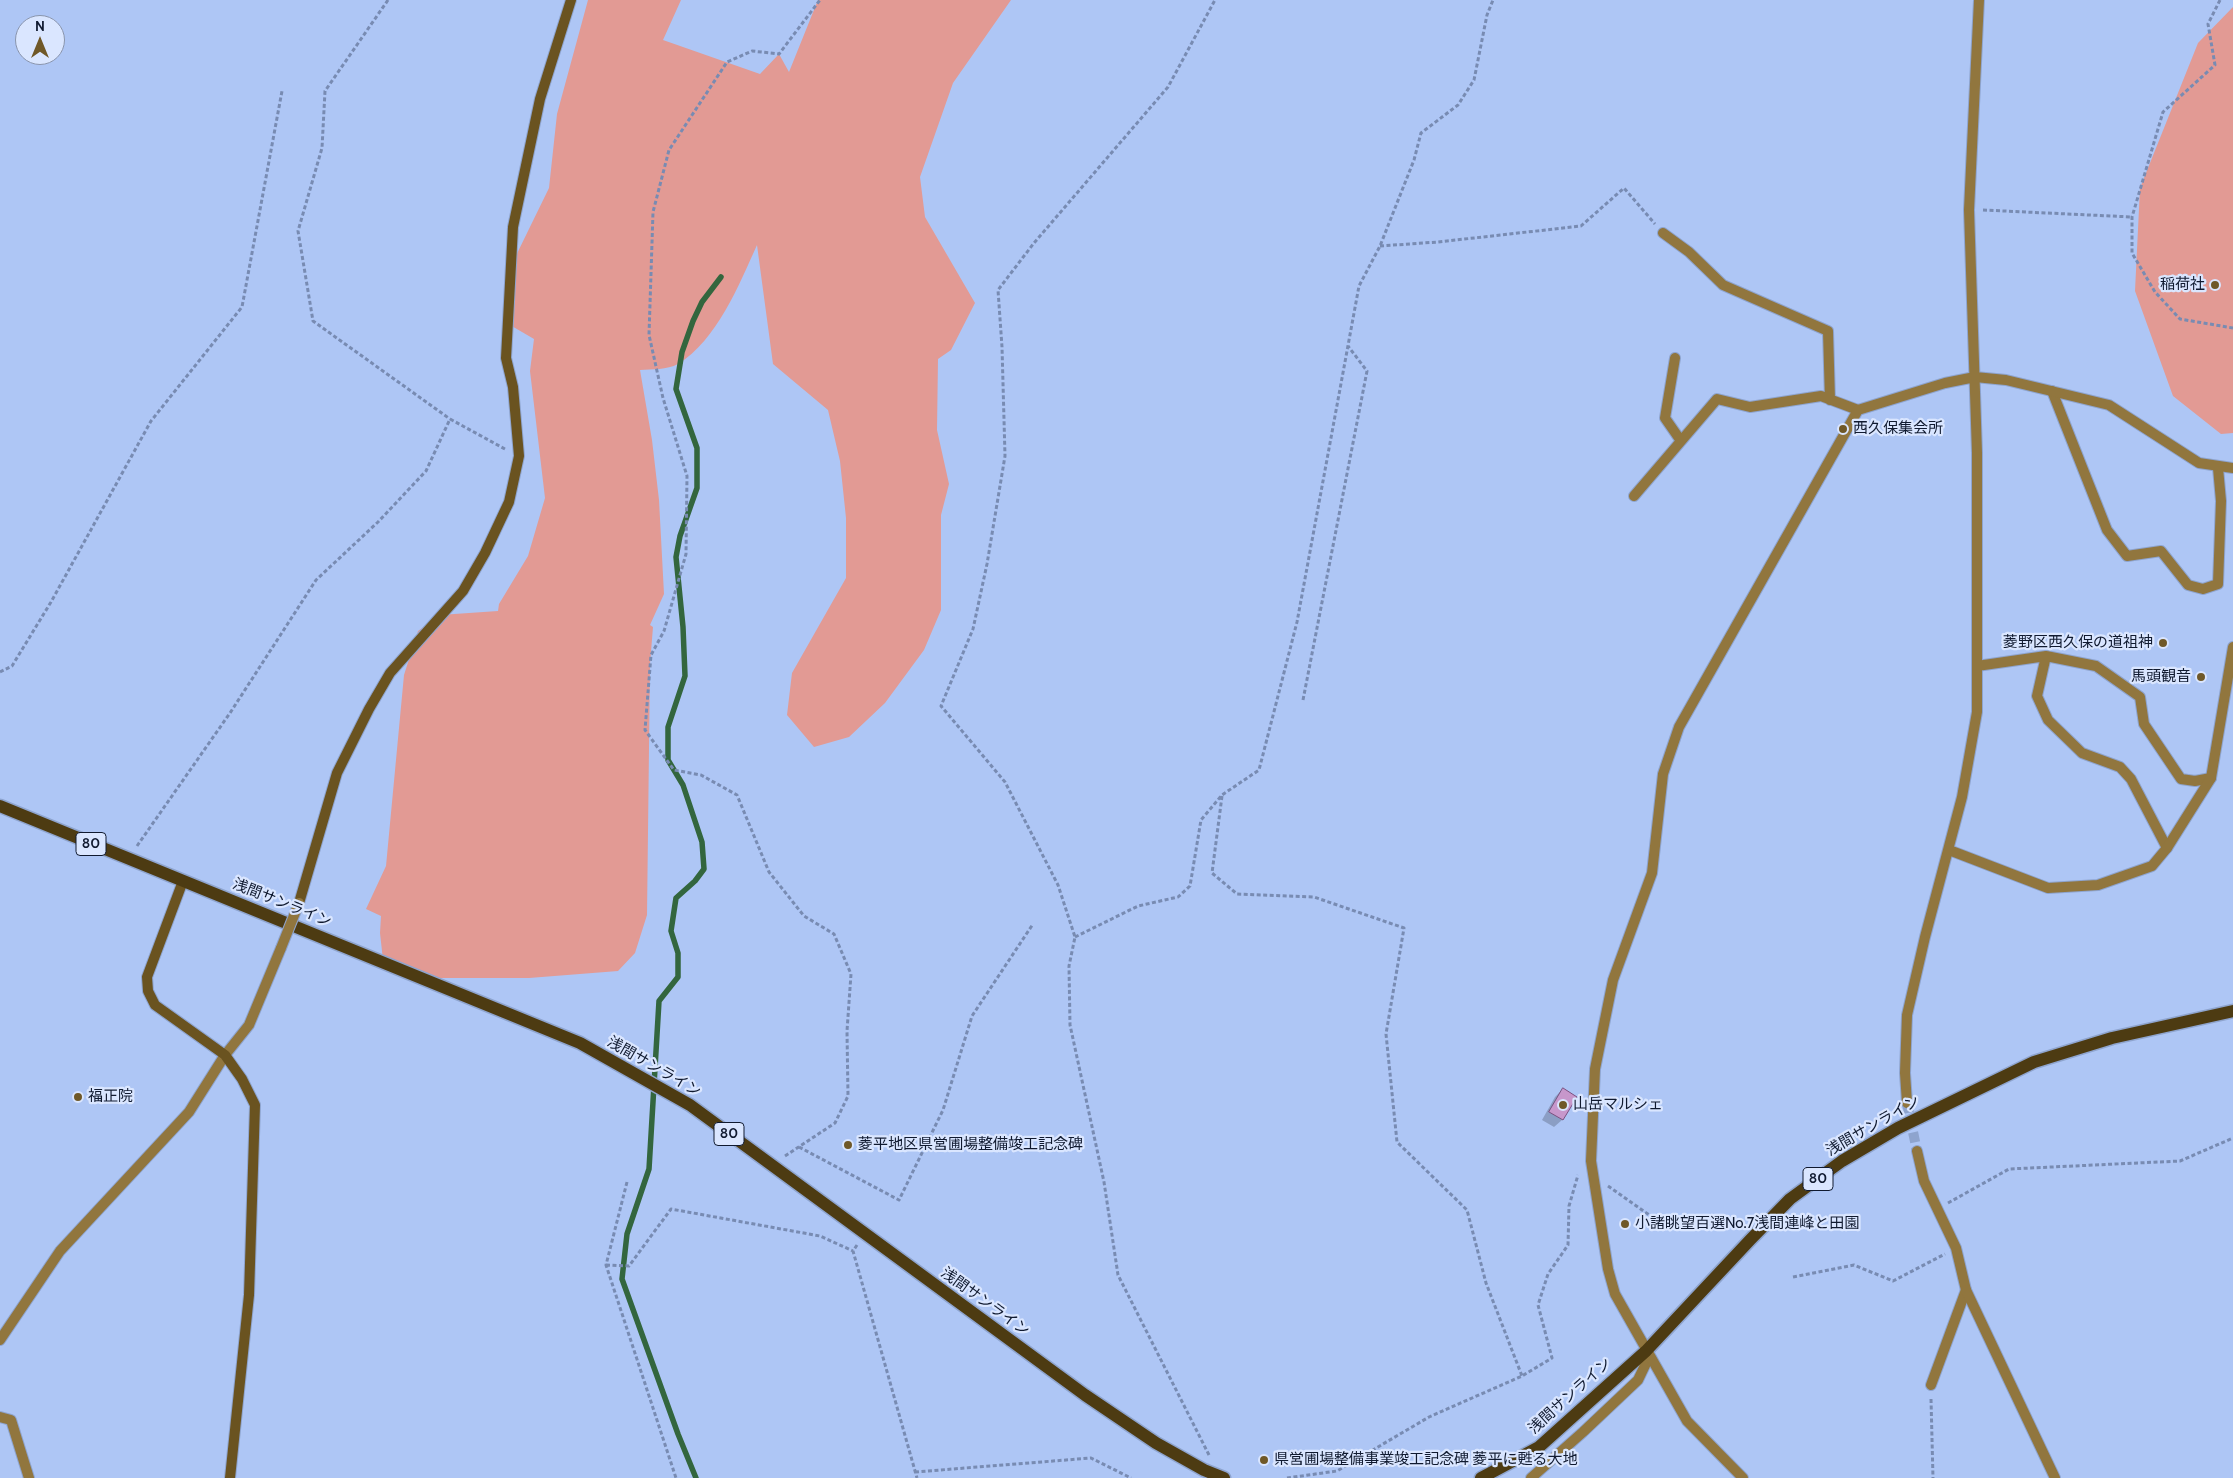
<!DOCTYPE html>
<meta charset="utf-8">
<style>
body{margin:0}
#map{position:relative;width:2233px;height:1478px;overflow:hidden;background:#aec6f5;font-family:Cabin,sans-serif}
canvas{display:block}
.north{position:absolute;left:15px;top:15px;width:50px;height:50px;box-sizing:border-box;background:#dae6ff;border:1px solid #8994ac;border-radius:50%;rotate:0deg;font-size:14px;font-weight:700;line-height:20px;text-align:center;color:#101a30}
.north::after{content:'';display:block;margin:auto;width:18px;height:22px;background:#6f5828;clip-path:polygon(50% 0,100% 100%,50% 72%,0 100%)}
</style>
<div id="map">
<canvas width="2233" height="1478"></canvas>
<div class="north">N</div>
</div>
<script>
const ctx = document.querySelector('canvas').getContext('2d');
ctx.lineJoin = 'round';
function fillPath(path, color) { ctx.fillStyle = color; ctx.fill(path, 'evenodd'); }
function strokePath(path, color, width, dash) { ctx.strokeStyle = color; ctx.lineWidth = width; ctx.lineCap = dash ? 'butt' : 'round'; ctx.setLineDash(dash || []); ctx.stroke(path); }
function label(font, color, halo, rows, align = 'center') {
  ctx.font = font + ' Cabin,"Noto Sans JP",sans-serif'; ctx.lineWidth = 4.5; ctx.setLineDash([]); ctx.textBaseline = 'middle'; ctx.strokeStyle = halo; ctx.fillStyle = color; for (const [text, x, y, turn = 0] of rows) {
    ctx.save(); ctx.translate(x, y); ctx.rotate((+turn || 0) * Math.PI / 180); ctx.textAlign = isNaN(turn) ? turn : align; if (halo) ctx.strokeText(text, 0, 0); ctx.fillText(text, 0, 0); ctx.restore();
  }
}
fillPath(new Path2D(`
 M588,0H681L663,40L760,74L779,54L789,72L818,0H1011L953,83L920,177L925,217L975,303L951,350L938,359L937,430L949,484L941,515V610L924,650L885,703L849,737L814,747L787,715L792,673L846,578V518L840,461L828,410L773,364L757,245C739,285 717,340 678,364C667,370 652,369 640,370L652,440L659,500L664,594L650,625L653,627L650,664L647,915L635,953L618,971L529,978H432L383,960L380,933L381,916L366,909L386,866L404,675L418,631L440,615L498,611L499,604L528,556L545,498L530,371L534,339L510,325L508,272L549,188L557,114Z
 M2233,7V433L2221,434L2173,396L2135,291L2140,188L2198,43Z`), '#e29a94');
fillPath(new Path2D(`
 M1563,1089L1575,1098L1562,1120L1554,1127L1542,1120L1555,1097Z`), '#0003');
strokePath(new Path2D(`
 M696,1478L678,1434L622,1279L627,1234L649,1169L659,1001L678,977V953L671,931L676,898L695,881L704,869L702,842L683,785L668,760V727L685,676L683,627L676,557L680,536L697,488V448L676,389L682,352L693,321L702,302L721,277`), '#33663e', 5.5);
const building = new Path2D(`
 M1563,1088L1577,1097L1563,1120L1549,1112Z`);
fillPath(building, '#c797cb');
strokePath(building, '#7b507f', 1);
strokePath(new Path2D(`
 M1907,1103L1917,1151`), '#8ea4ce', 10, [10, 5]);
const lane = new Path2D(`
 M1663,233L1689,252L1723,285L1828,331L1830,400
 M1675,358L1665,418L1681,441
 M2052,391L2107,530L2127,556L2161,551L2188,585L2203,589L2218,584L2221,501L2218,468
 M1634,496L1717,399L1750,407L1821,396L1858,410
 M2046,656L2037,696L2048,720L2082,753L2120,767L2131,779L2167,848
 M1977,666L2046,656L2096,666L2140,697L2144,724L2181,779L2195,781L2211,778
 M1931,1385L1966,1290
 M1531,1478L1583,1432L1638,1380L1649,1357`);
const street = new Path2D(`
 M1949,850L2048,888L2098,885L2152,866L2167,848L2211,778L2233,647
 M1907,1103L1905,1073L1907,1015L1925,937L1962,797L1977,712V453L1969,210L1979,0
 M1917,1151L1924,1181L1956,1248L1966,1290L2055,1478
 M0,1340L60,1251L189,1112L225,1055L249,1025L281,948
 M0,1417L11,1420L29,1478
 M1743,1478L1687,1421L1615,1294L1608,1269L1591,1161L1595,1069L1613,980L1652,873L1663,774L1679,727L1858,410L1945,383L1975,377L2006,380L2109,405L2199,463L2233,468`);
const secondary = new Path2D(`
 M183,881L147,977L148,991L155,1005L225,1055L242,1079L255,1105L249,1295L230,1478
 M299,903L337,773L369,709L390,673L463,591L485,553L509,502L519,456L513,387L506,358L513,227L540,99L571,0`);
const primary = new Path2D(`
 M0,806L580,1043L690,1105L1085,1395L1156,1443L1204,1470L1224,1478
 M1481,1478L1539,1447L1646,1351L1750,1240L1790,1199L1842,1161L1898,1128L2034,1062L2112,1038L2233,1011`);
strokePath(lane, '#8ea4ce', 12);
strokePath(street, '#8ea4ce', 12);
strokePath(secondary, '#8ea4ce', 12);
strokePath(primary, '#8ea4ce', 15);
strokePath(new Path2D(`
 M388,0L325,91L322,148L298,231L313,321L450,419
 M2220,0L2208,24L2215,65L2163,112L2132,217V253L2155,292L2180,319L2233,328
 M1983,210L2132,217
 M1380,246L1438,242L1581,226L1624,188L1655,224
 M0,672L12,666L51,602L151,421L242,307L282,91
 M1303,700L1367,371L1348,346
 M1222,796L1212,873L1237,894L1314,897L1404,928L1386,1034L1397,1142L1467,1210L1486,1283L1522,1376
 M137,846L230,713L316,580L378,522L426,471L450,419L505,449
 M1075,937L1138,906L1178,897L1190,886L1201,820L1222,795L1259,770L1297,622L1359,286L1380,246L1414,160L1421,133L1458,105L1474,80L1487,15L1493,0
 M799,1147L899,1200L943,1110L972,1016L1033,924
 M785,1156L835,1123L848,1096L847,1031L851,974L834,934L804,916L769,872L737,795L701,775L674,770L645,730L651,655L664,631L686,554L687,476L663,398L649,335L653,212L669,150L727,62L752,51L779,54L820,0
 M627,1182L606,1265L676,1478
 M1608,1186L1665,1226
 M1948,1203L2009,1169L2180,1161L2233,1138
 M857,1245L853,1251L917,1478
 M606,1265L629,1266L671,1209L820,1236L853,1251
 M1793,1277L1854,1265L1893,1281L1945,1254
 M1931,1399L1933,1478
 M1209,1455L1118,1275L1104,1182L1070,1025L1069,966L1075,937L1058,885L1005,782L941,706L973,629L987,564L1005,456L1002,347L998,290L1034,243L1168,87L1215,0
 M915,1472L1091,1458L1131,1478
 M1287,1478L1337,1471L1429,1417L1522,1376L1552,1358L1538,1305L1548,1274L1568,1245L1569,1206L1578,1175`), '#788bb2', 3, [4, 2.5]);
strokePath(lane, '#91763e', 10);
strokePath(street, '#91763e', 10);
strokePath(secondary, '#6a5320', 10);
strokePath(primary, '#4d3b12', 12);
const streetBridge = new Path2D(`
 M281,948L299,903`);
strokePath(streetBridge, '#8ea4ce', 12, []);
strokePath(streetBridge, '#91763e', 10);
for (const [x, y, r, color] of [
 [2215,285,5,"#6f5828"],
 [1843,429,5,"#6f5828"],
 [2163,643,5,"#6f5828"],
 [2201,677,5,"#6f5828"],
 [78,1097,5,"#6f5828"],
 [1563,1105,5,"#6f5828"],
 [848,1145,5,"#6f5828"],
 [1625,1224,5,"#6f5828"],
 [1264,1460,5,"#6f5828"]
]) { const dot = new Path2D(); dot.arc(x, y, r, 0, 2 * Math.PI); ctx.fillStyle = color; ctx.fill(dot); strokePath(dot, '#dae6ff', 2); }
for (const [x, y, w] of [
 [91,844,30],
 [729,1134,30],
 [1818,1179,30]
]) { const box = new Path2D(); box.roundRect(x - w / 2, y - 11.5, w, 23, 4); ctx.fillStyle = '#dae6ff'; ctx.fill(box); strokePath(box, '#101a30', 1); }
label('bold 14px', '#101a30', null, [
 ["80",91,844],
 ["80",729,1134],
 ["80",1818,1179]
]);
label('15px', '#101a30', '#dae6ff', [
 ["稲荷社",2205,285,"right"],
 ["西久保集会所",1853,429],
 ["菱野区西久保の道祖神",2153,643,"right"],
 ["馬頭観音",2191,677,"right"],
 ["福正院",88,1097],
 ["山岳マルシェ",1573,1105],
 ["菱平地区県営圃場整備竣工記念碑",858,1145],
 ["小諸眺望百選No.7浅間連峰と田園",1635,1224],
 ["県営圃場整備事業竣工記念碑 菱平に甦る大地",1274,1460]
], 'left');
label('15px', '#101a30', '#dae6ff', [
 ["浅間サンライン",282,903,22],
 ["浅間サンライン",654,1067,30],
 ["浅間サンライン",1873,1126,-30],
 ["浅間サンライン",985,1302,36],
 ["浅間サンライン",1570,1396,-42]
]);
</script>
